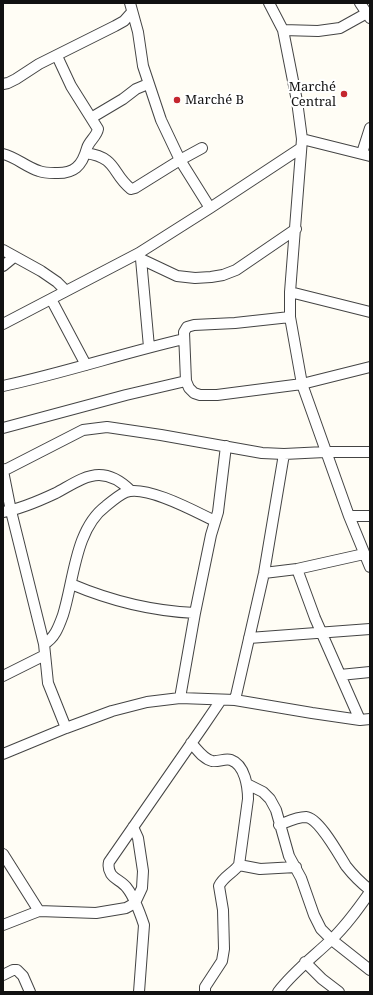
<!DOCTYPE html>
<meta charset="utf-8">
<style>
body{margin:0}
#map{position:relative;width:373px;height:995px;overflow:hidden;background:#fffdf5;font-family:"Noto Serif",serif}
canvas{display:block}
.frame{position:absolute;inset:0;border:4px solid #111;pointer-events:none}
</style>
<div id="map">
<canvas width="373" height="995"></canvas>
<div class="frame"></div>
</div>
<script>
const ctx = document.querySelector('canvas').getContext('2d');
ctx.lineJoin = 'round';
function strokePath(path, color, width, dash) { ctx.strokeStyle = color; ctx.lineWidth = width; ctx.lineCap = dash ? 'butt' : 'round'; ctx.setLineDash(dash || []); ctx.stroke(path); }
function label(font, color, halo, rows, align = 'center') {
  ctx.font = font + ' "Noto Serif",serif'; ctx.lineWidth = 4; ctx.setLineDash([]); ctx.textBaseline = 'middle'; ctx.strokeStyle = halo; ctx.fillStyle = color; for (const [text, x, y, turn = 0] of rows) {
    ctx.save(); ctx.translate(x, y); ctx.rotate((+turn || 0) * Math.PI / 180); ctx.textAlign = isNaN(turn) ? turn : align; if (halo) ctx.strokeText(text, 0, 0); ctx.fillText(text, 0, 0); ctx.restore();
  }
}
const minor = new Path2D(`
 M130,3L138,32L143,66L161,120L180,160L210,208
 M269,3L283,30L297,101L302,139L290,292V317L302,384L349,516L370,567
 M360,3L370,18
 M283,30L318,31L340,28L367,13
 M3,84L8,83L16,79L39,64L115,26L124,21L132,12
 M91,118L123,99L136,89L148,84
 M302,139L370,156
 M86,153C118,158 111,173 131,189L135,188L180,160L202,148
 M362,153L370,128
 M3,154C16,157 26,167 39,171C44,173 50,173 55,173C74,174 82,166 87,148C89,141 97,136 98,129L71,86L57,56
 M3,250L41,271L57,282L66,291
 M139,254L141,259L149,347
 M141,259L177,276L195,278L211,277L223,275L236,270L296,229
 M3,266L14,257
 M290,292L370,312
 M51,299L86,365
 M290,317L235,323L194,325L187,327L184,332L186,381L189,388L194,393L200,395H217L302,384L370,367
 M3,324L139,253L210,208L301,148
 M3,386C64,373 123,353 184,339
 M3,428L126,395L186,381
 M3,469V471L83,430L107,427L161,435L262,453L284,454L325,452H370
 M3,471L11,511L44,644L48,683L66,728
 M3,512C21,509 39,501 56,493C68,487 84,475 99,475C112,475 122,482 131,491
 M349,516H370
 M297,569L315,618L360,720
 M264,573L297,569L364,554
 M71,584C111,601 151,611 195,613
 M249,638L370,629
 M44,644C55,638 59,626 63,615C74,580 75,529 106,506C112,501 119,495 126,492C147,485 196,512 215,521
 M340,675L370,672
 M3,676L45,655
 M180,698L195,613L211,535L218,512L226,446
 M235,700L264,573L284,454
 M191,743C197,749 203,759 212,761C219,762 225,758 231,760C245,765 248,787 248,799L239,865C233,873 223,877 219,886L223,910L224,949L222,961L205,987V992
 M3,754L66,728L112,711L147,702L180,698L235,700L312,713L360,720L370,719
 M247,784L263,792L270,799L276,810L289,856L301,878L314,915L321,929L332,940L370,970
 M279,825C287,822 296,817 306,817C319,818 339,855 346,866C353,875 361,883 370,890
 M3,854L39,911
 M239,865L260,869L296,867
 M3,925L39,911L96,913L126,908L135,903L142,888L143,871L138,838L133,827
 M305,962L322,979L339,992
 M3,975L13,970H17L23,976L30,992
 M139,992L144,925C140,913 135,898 127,888C123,882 114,879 111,874C108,869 108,866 109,862L204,725L221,700
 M278,992C293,972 313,957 331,940C346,926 358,909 370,892`);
strokePath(minor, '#444', 12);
strokePath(minor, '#fff', 10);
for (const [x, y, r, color] of [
 [344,94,4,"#c4262e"],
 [177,100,4,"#c4262e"]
]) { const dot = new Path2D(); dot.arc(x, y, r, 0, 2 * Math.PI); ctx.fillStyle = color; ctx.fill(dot); strokePath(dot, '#fff', 1.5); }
label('13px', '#111', '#fff', [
 ["Marché",336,87],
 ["Central",336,102],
 ["Marché B",185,100,"left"]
], 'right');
</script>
